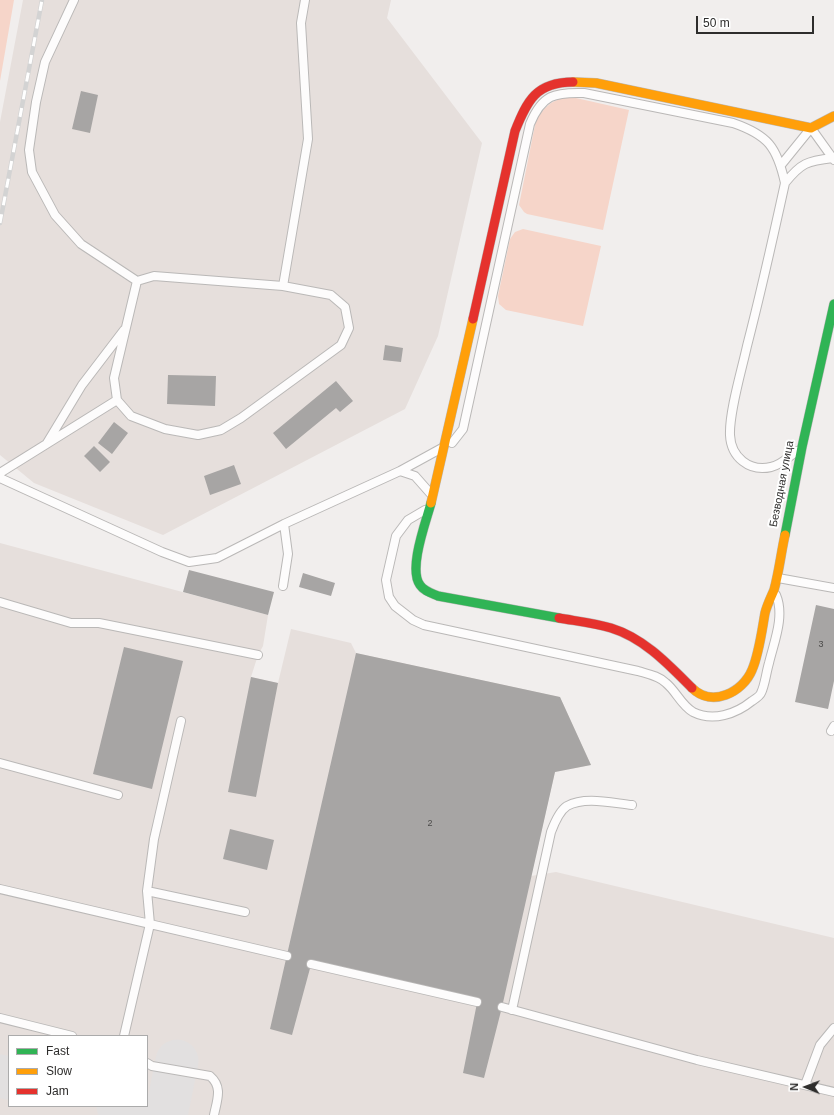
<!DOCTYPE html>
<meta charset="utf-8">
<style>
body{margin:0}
#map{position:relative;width:834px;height:1115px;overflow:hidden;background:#f1eeed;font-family:Helvetica,sans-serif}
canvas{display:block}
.legend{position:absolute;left:8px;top:1035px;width:140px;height:72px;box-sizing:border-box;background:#fff;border:1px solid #ababab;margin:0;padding:5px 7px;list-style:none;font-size:12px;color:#2e2d2c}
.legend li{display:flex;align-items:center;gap:8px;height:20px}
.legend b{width:20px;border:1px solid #ababab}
.north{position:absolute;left:786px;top:1067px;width:40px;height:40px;-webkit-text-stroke:3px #fff;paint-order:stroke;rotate:271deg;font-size:11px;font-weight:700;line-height:16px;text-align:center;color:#2e2d2c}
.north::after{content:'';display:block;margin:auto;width:14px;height:18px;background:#2e2d2c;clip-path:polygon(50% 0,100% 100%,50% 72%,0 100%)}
.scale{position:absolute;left:696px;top:16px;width:118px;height:18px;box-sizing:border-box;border:2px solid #2e2d2c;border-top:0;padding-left:5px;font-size:12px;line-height:14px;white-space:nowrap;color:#2e2d2c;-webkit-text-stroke:3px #fff;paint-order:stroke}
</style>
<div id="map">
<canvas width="834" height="1115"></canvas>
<ul class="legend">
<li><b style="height:5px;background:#30b455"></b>Fast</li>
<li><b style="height:5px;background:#ff9f0a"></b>Slow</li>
<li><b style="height:5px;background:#e5322d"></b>Jam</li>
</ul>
<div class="north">N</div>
<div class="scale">50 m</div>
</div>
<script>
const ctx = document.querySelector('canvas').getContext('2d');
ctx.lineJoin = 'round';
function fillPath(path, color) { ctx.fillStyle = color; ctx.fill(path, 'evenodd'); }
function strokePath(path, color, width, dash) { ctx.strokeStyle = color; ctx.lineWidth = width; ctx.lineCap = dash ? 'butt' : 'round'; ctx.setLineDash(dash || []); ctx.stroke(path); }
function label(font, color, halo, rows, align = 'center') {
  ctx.font = font + ' Helvetica,sans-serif'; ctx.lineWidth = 4; ctx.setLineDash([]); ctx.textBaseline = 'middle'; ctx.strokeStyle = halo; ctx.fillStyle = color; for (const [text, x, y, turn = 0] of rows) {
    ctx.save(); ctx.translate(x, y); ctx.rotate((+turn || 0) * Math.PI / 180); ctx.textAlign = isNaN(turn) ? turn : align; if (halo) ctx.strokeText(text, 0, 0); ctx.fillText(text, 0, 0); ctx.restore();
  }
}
fillPath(new Path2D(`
 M23,0H391L387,18L482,143L438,336L405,409L163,535L34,483L0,455V122Z
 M0,543L268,615L263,646L258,655L251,677L278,683L291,629L351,643L356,653L560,697L591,765L555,772L531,876L556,872L834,938V1115H0ZM9,1036H147V1106H9Z`), '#e6dfdc');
fillPath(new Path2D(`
 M0,0H14L0,81Z
 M564,98H576L629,110L603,230L527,214L524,212L519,205L536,120C544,108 550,101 564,98Z
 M523,229L601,246L583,326L506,310L499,304L498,296L510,239L515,232Z`), '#f6d5c9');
strokePath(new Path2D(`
 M0,1076L9,1078
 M118,1106L132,1115
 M166,1115L177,1061`), '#e2e0e0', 43);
fillPath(new Path2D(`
 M81,91L98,95L90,133L72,129Z
 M385,345L403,348L401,362L383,360Z
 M168,375L216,376L215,406L167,404Z
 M336,381L353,401L340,412L336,408L286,449L273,433Z
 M114,422L128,433L112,454L98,443Z
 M94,446L110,462L100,472L84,456Z
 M234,465L241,484L210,495L204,476Z
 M189,570L274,592L268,615L183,592Z
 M303,573L335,583L331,596L299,587Z
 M816,605L834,609V681L828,709L795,702Z
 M124,647L183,661L152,789L93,774Z
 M356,653L560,697L591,765L555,772L502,1007L484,1078L463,1073L478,998L312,961L292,1035L270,1029Z
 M251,677L278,683L256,797L228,792Z
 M230,829L274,840L267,870L223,859Z`), '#a7a5a4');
const lane = new Path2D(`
 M74,0L45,62L36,102L29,150L32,172L55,215L81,244L137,281
 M781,165L811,128L834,160
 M785,183C801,163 807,161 833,158
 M154,276L283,286L331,295L345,307L349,328L341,345L241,418L221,430L198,435L165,429L131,416L117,400L114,378L137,281Z
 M283,286L308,139L301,23L305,0
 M47,443L82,385L124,330
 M452,443L463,429L530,124C542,95 554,92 584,93L733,123C768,135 777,147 785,183C773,238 761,292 747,346C742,369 729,412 730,435C731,457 749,472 771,467C781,465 789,457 797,451
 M400,471L415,476L430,493
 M0,473L117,400
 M0,478L162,552L189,562L217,558L284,524L400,471L442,448
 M425,510L408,520L396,536L386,580L389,597L395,606L413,620L424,625L638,671C648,674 659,676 666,683C676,691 681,705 693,712C713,722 736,714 752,701C755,699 760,696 761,693C765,685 766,673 769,663C774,642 785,616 776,595
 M778,578L834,588
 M283,586L288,554L284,524
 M0,602L71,623H99L258,655
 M181,721L154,839L147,891L245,912
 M831,731L834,726
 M0,763L118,795
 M0,889L287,956
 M311,964L477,1002
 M502,1007L697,1060L834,1092
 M512,1010L551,832C554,824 559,811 567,806C585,796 612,803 632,805
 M0,1018L72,1036
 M124,1036L150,924L147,891
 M147,1063L152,1066L210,1076C223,1087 217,1100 214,1115
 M805,1085L820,1045L834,1028`);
const fast = new Path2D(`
 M431,503C426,522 408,569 420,585C424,591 431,593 438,596L559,618
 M785,535L802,447L834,304`);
const slow = new Path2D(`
 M573,82L596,83L811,128L834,116
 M431,503L473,319
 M692,688C712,708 743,692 752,670C759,654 762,630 765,613C767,605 771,597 774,590C779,572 781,553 785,535`);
const jam = new Path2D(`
 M473,319L515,131C527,101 536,82 573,82
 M559,618C576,621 595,623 611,628C644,638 669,665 692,688`);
strokePath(lane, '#bab8b7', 10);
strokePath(fast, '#bab8b7', 10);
strokePath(slow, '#bab8b7', 10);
strokePath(jam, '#bab8b7', 10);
strokePath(lane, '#fdfcfc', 8);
strokePath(fast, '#30b455', 9);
strokePath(slow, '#ff9f0a', 9);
strokePath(jam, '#e5322d', 9);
const rail = new Path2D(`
 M0,223L42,0`);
strokePath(rail, '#d3d3d3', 4.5);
strokePath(rail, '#fff', 3, [9]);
label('9px', '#4c4b4a', null, [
 ["3",821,645],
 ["2",430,824]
]);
label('11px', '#2e2d2c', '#fff', [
 ["Безводная улица",782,484,-79]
]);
</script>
